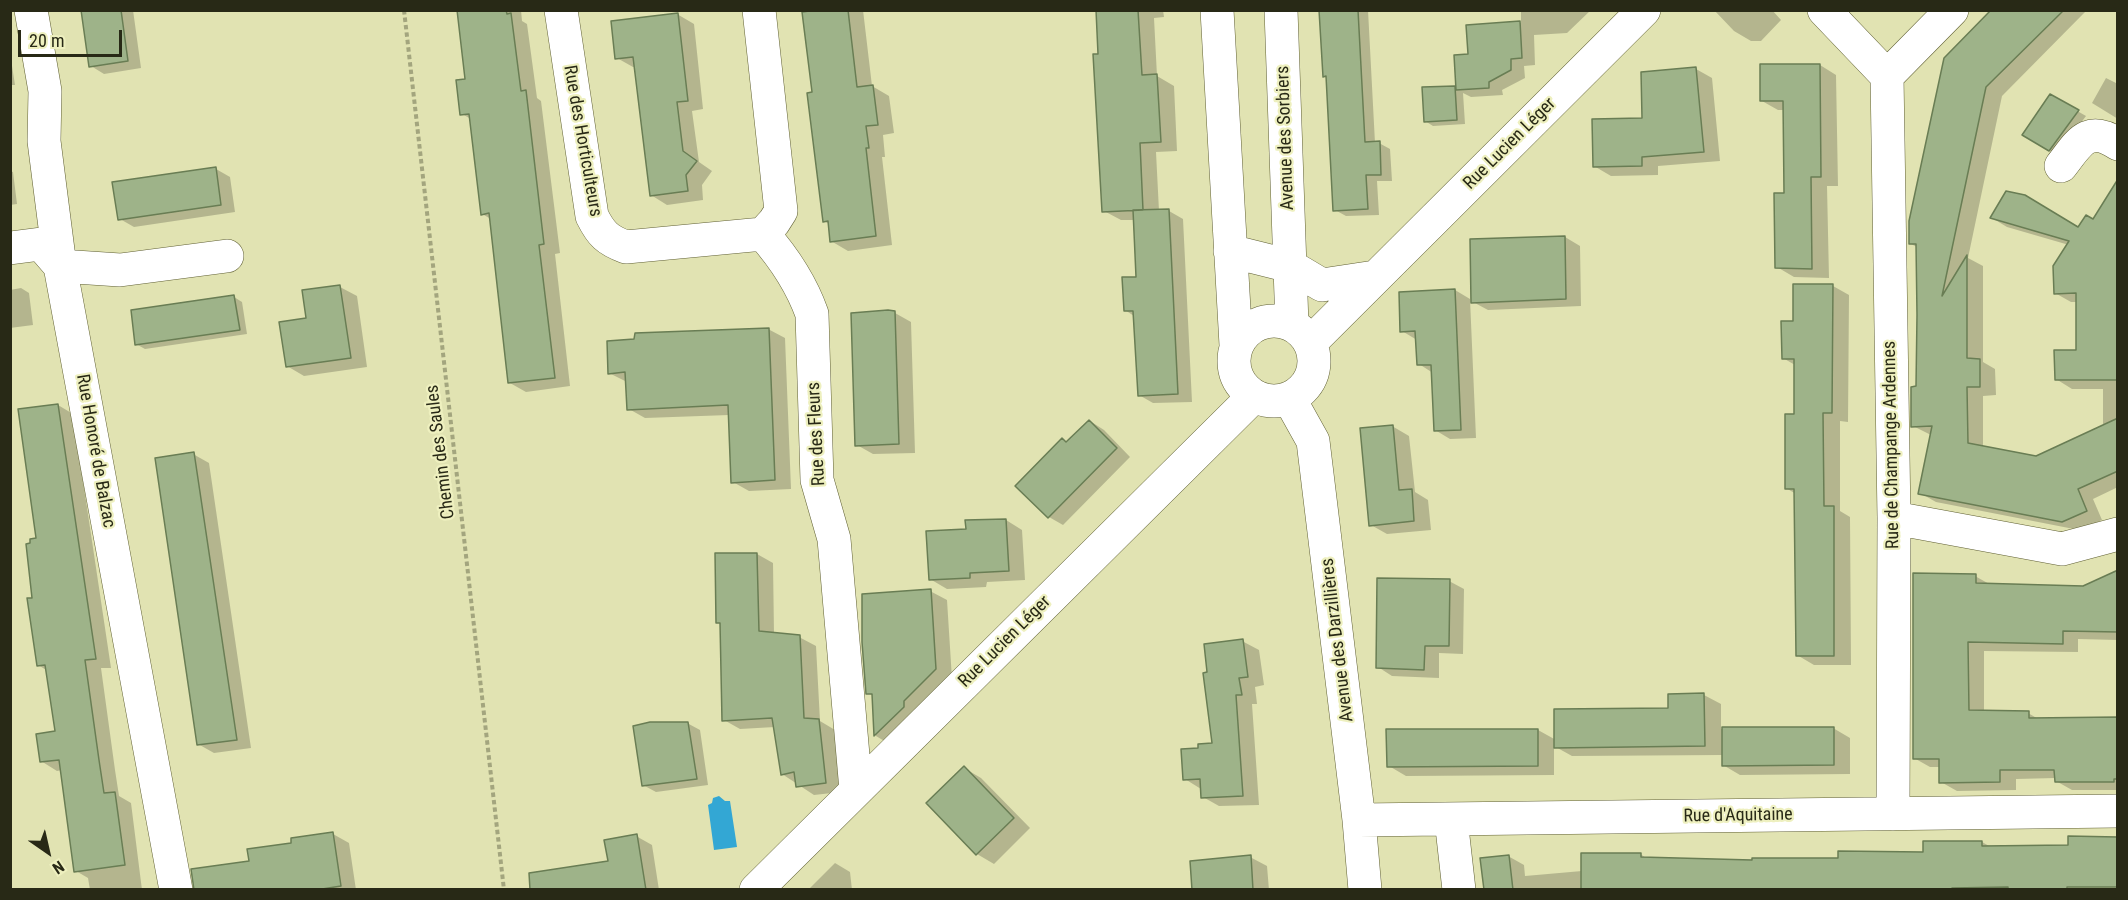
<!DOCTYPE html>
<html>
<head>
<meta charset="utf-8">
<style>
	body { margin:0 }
	#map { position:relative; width:2128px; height:900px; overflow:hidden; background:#e1e3b2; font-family:"Roboto Condensed",sans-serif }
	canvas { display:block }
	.frame { position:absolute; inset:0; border:12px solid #282916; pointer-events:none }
	.north { position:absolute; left:18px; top:822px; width:60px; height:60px; -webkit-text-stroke:4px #eef0bf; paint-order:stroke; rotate:146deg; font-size:16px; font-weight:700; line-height:24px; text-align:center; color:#282916 }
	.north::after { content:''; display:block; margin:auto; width:21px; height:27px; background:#282916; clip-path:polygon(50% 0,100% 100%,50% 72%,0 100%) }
	.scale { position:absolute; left:18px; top:30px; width:104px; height:27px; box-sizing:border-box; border:3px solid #282916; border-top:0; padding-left:8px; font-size:18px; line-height:21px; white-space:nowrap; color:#282916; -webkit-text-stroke:4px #eef0bf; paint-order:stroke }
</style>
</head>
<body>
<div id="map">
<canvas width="2128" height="900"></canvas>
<div class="frame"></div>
<div class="north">N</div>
<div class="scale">20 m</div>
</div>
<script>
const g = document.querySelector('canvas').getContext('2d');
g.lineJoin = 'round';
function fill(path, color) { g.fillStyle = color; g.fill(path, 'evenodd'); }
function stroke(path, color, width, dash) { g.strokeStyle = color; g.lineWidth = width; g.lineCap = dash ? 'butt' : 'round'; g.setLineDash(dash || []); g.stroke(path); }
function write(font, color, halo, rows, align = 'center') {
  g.font = font + ' "Roboto Condensed",sans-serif'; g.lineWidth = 4.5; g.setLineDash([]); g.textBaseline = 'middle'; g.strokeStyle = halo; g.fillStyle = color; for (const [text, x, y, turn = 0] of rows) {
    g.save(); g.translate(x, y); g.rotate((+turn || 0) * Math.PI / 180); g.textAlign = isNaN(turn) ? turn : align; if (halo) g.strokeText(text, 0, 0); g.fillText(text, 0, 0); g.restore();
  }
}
fill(new Path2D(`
	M719,796l6,5h5l7,46 -23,3 -6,-45 4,-2 1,-5z`), '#33a7d4');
fill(new Path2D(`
	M82,10h51l8,58 -37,6 -13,-8z
	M459,10h62l1,11 5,3 10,74 4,3 19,152 -5,1 15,132 -44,6 -16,-9 -19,-164 -9,-5 -11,-95 -9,-5 5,-34z
	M804,10h59l9,76 17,10 5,37 -11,2 2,22h-3l10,88 -44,6 -17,-10 -2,-17 -5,-3 -10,-127z
	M1097,10h66l1,7 -10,1 3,58 17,10 3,65 -21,1 3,59h10l14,8 9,183 -39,1 -14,-8 -5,-79 -9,-6 13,-32 -3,-58h-14l-17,-9z
	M1321,10h47l7,133h4l11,6 2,32h-15l2,34 -33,1 -11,-6 -7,-132 -4,-2z
	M1521,10h70l-24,23 -33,2 1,30 -11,1 1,12 -23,12 1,5 -32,2 -8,-4 2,31 -32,2 -8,-5 30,-34 2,1 12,-33 -2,-29 54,-3z
	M1714,10h58l9,10 -20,21h-10l-17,-10z
	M2029,10h58l-85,86 -34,162 15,8v96l12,7 1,26 -13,1v52l53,9 67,-31v-37h-31l-16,-10 21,-28v-49h-6l-16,-9 14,-48 -62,-18 -15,-9 87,11 14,-8 25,-39v305l-25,12 9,21 -23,10 -143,-28 -16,-9 11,-58 -18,-9 5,-38 -1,-141 -6,-3 34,-185z
	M677,14l17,10 9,85 -11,2 7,51 13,9 -10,14 1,15 -36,5 -16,-10 -15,-128h-3l-16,-9z
	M10,53l5,32h-5z
	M1820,65l16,10 2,111h-11l2,92 -35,-1 -17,-10 9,-72 -2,-85h-6l-16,-9z
	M1696,69l16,9 8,83 -62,5v9l-47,1 -17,-10z
	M2106,78l12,6v35l-26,-16z
	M2051,96l35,20 -29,39 -33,-20z
	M216,169l14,8 5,35 -101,15 -14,-8z
	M10,171l3,1 4,32 -7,1z
	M1565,237l15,9 1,60 -93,4 -15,-8z
	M1833,286l16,9 -1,127 -8,-1v90l10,6 1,148h-37l-17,-10 -1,-161 -10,-6 10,-73 -1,-50 -12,-7 12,-35z
	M340,287l17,9 10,71 -63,9 -17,-10z
	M21,288l8,5 4,32 -23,3v-38z
	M1455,290l15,9 6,139 -26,1 -15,-9 -2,-57 -14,-9 -2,-24 -15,-9z
	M234,297l8,5 5,32 -102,15 -9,-5z
	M895,313l16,9 4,131 -42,1 -16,-9z
	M768,329l17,9 6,151 -42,2 -16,-9 -4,-67 -84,3 -16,-9 -2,-27 -18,-9 27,-32z
	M58,405l15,9 38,254h-10l14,102 4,26 12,7 11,87h-52l-2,-12 -12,-7 -14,-101 -5,1 -16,-10 16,-28 -9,-62 -10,-6 -4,-66 3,-60z
	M1090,421l14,9 26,27 -67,68 -14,-8 14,-77 5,3z
	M1392,426l17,10 6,56 13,8 3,30 -44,4 -16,-9z
	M193,454l16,9 42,285 -37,5 -16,-9z
	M1006,520l16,10 3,50 -38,2 -1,5 -39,2 -17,-10 38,-48z
	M757,554l16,9 1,71 25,3 17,9 4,75 15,9 6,62 -27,3 -32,-21 -7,-47 -35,2 -16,-9 -2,-95 -5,-3z
	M2118,572v68l-40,-1v13l-94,-1v61l44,1 12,7 78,-2v72h-46l-16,-9v-3l-40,1v11l-59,1 -16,-9 -1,-15h-10l-16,-9 61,-182 16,9 92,2z
	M1449,581l15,8 -1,65 -24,-1v25l-47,-2 -14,-9z
	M930,591l17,9 5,79 -61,66 -15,-9 -2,-40 -6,-3z
	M1242,641l17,9 5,35 -9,2 2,17h-5l7,101 -40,1 -16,-9 -2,-8 -16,-10 14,-29 15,-6z
	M1704,695l17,9v25l112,-1 17,10v36l-110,1 -17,-10v-10l-151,1 -18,-10v29l-148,1 -17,-10 149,-36 18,10 113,-30z
	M687,723l13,7 8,55 -52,7 -13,-7z
	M964,768l17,10 49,50 -36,36 -17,-10z
	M333,834l16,9 7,47h-138l32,-28 43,-18z
	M636,836l16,9 7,45h-109l60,-27z
	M2118,838v52h-633l23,-34 16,9 1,11 57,-5 58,-17 8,5 105,2 87,-1 85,-6 57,-12 9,5h79z
	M1250,857l17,9 2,24h-75z
	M835,863l15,9 2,18h-44z`), '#0003');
const building = new Path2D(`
	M81,10h40l7,51 -39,6z
	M457,10h49l1,4 4,-1 10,78 5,-1 18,154 -5,1 16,133 -47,5 -19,-170 -8,2 -12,-101 -9,1 -4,-35 9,-1z
	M817,10h31l9,77 16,-2 5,40 -12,1 3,22h-3l10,88 -46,6 -2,-21 -5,1 -16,-129 5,-1 -10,-80z
	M1096,10h42l4,65 15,-1 4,68 -21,1 3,67 -41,2 -9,-158h5z
	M1319,10h39l7,132 15,-1 1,34h-15l2,34 -35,2 -7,-135 -3,1z
	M1991,10h73l-78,77 -44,209 25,-41v103l13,1v28h-13l1,56 68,13 82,-38v53l-40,18 9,22 -25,11 -144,-28 14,-68 -21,1v-40l5,-1 1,-71 -1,-71h-7v-23l35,-163z
	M678,13l10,88 -11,1 6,49 14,10 -11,14 2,16 -38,5 -17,-139 -18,2 -4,-38z
	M1520,21l2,37 -11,1v11l-22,12v6l-33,2 -2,-35 14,-1 -2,-29z
	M1760,64h60l1,113h-10l1,92 -37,-1 -1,-75h10l-1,-92h-23z
	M1696,67l8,85 -62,5v9l-49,1 -1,-48 50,-1 -1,-46z
	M1455,86l2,34 -33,2 -2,-35z
	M2050,94l29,16 -30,41 -27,-16z
	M216,167l5,38 -103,15 -6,-38z
	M2118,179v201h-63l-1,-30h22v-57l-22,1 -1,-28 16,-25 -79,-23 16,-27 19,4 53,32 8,-12 7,4z
	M1169,209l9,185 -40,2 -5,-85h-9l-2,-34h14l-3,-67z
	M1565,236l1,63 -95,4 -1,-64z
	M1793,284h40l-1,129h-9l1,93h10v150h-38l-2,-167h-9v-75h9v-55h-12l-1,-38h12z
	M340,285l11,73 -65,9 -7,-45 27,-4 -4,-28z
	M1455,289l6,141 -27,1 -3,-66h-14l-2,-34 -15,1 -1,-40z
	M234,295l6,35 -105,15 -4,-35z
	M888,310l7,1 4,133 -44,2 -4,-133z
	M769,328l6,152 -44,3 -3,-78 -101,5 -2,-38 -17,2 -1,-33 27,-2 1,-6z
	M58,404l38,255 -11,1 14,100 5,33 11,-1 10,73 -51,7 -15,-112 -19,2 -4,-28 19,-3 -10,-66 -8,1 -10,-68h5l-6,-54 4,-1v-4l6,-1 -18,-129z
	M1089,420l28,28 -69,70 -33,-32 47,-48 4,4z
	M1393,425l6,65 13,-1 2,32 -45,5 -9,-98z
	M194,452l43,288 -40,5 -42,-287z
	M1006,519l3,52 -39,2v5l-41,2 -3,-49 40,-2 -1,-9z
	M715,553h42l2,78 41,4 4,83 15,1 7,64 -30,4 -2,-15 -13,3 -9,-57 -50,3 -2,-98h-4z
	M2118,570v62l-55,-1v13l-95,-2 1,68 60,1v7l89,-1v62h-4v3h-59l-1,-12h-54v12l-61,1v-24h-26v-186l63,1v9l107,3z
	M1377,578l73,1 -1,67h-24l-1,24 -48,-2z
	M931,589l5,80 -32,32v6l-30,29 -2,-42h-6l-4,-52v-48z
	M1243,639l5,38 -9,1 3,17h-6l7,101 -42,2 -1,-19 -17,1 -2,-31 17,-1v-4l14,-1 -9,-70 4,-1 -3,-28z
	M1704,693l1,53 -151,2v-39l114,-1v-14z
	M650,722h38l9,57 -55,7 -9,-60z
	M1722,727h112v38l-112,1z
	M1386,729h152v37l-151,1z
	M964,766l50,52 -38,37 -50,-52z
	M333,832l8,54 -25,4h-122l-3,-21 58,-8 -2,-12 44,-6v-5z
	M637,834l9,56h-116l-1,-17 79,-12 -4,-21z
	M2068,836l50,1v50h-51v3h-59v-3l-56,1v2h-371v-37h60v4l111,3v-2h86v-7l85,1v-11h59v5l86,-1z
	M1251,855l2,35h-61l-2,-29z
	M1509,855l4,35h-29l-4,-32z`);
fill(building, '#9eb389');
stroke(building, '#697d54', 1.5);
const minor = new Path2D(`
	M31,10l14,81 -1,50 16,125 116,624
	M561,10l31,206c9,18 15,24 34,31l137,-13 11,-12 7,-11 -22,-201
	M1217,10l19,335
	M1281,10l11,315
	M1824,10l63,66
	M2061,166c18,-23 26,-42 57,-22
	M763,234c22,25 38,49 49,80l5,166 17,59 22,251
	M10,248l31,-4 19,22 60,4 107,-14
	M1230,251l60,15 32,19 53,-8
	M1234 361a40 40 0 1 1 80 0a40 40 0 1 1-80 0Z
	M1310,343l334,-333
	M1289,398l24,43 46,379 6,70
	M1894,518l168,31 56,-15
	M1893,814l1,-296 -7,-442 65,-66
	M1451,819l8,71
	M1359,820l759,-9
	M756,890l498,-494`);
stroke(minor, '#606034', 34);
stroke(new Path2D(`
	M404,10l100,880`), '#a3a57e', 4, [4.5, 3]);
stroke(minor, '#fff', 33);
write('18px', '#282916', '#eef0bf', [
	["Avenue des Sorbiers",1286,138,-92],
	["Rue des Horticulteurs",582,141,80],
	["Rue Lucien Léger",1510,144,-45],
	["Rue des Fleurs",817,434,-93],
	["Rue de Champange Ardennes",1892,445,-91],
	["Rue Honoré de Balzac",95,451,80],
	["Chemin des Saules",441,452,-97],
	["Avenue des Darzillières",1338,640,-97],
	["Rue Lucien Léger",1005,642,-45],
	["Rue d'Aquitaine",1738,816,-1]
]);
</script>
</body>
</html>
